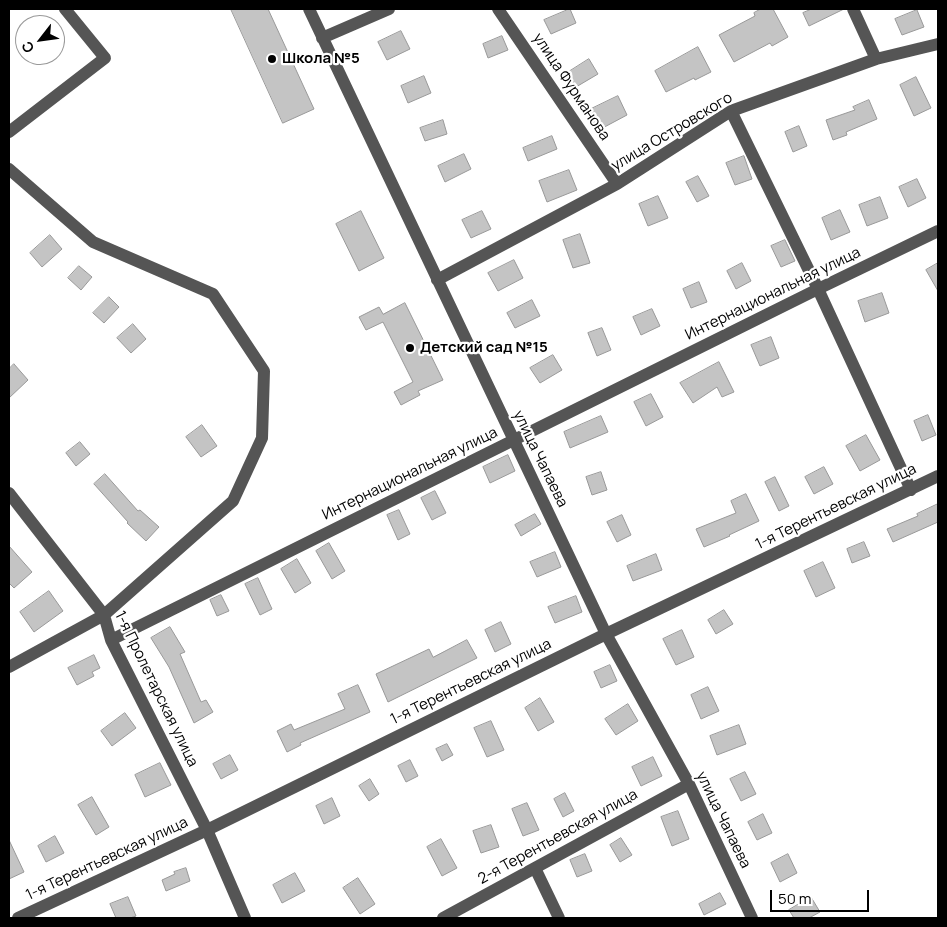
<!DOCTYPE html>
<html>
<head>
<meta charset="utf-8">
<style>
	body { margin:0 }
	#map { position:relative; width:947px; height:927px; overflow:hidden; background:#fff; font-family:Manrope,sans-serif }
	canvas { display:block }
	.frame { position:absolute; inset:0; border:10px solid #000; pointer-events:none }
	.north { position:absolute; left:15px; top:15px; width:50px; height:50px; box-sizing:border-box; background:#fff; border:1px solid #999; border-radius:50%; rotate:240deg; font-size:14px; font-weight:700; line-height:20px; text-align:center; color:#000 }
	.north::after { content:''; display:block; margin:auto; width:18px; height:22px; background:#000; clip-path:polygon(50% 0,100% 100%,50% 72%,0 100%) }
	.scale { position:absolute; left:770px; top:890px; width:99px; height:22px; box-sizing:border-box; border:2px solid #000; border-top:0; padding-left:6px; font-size:15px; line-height:18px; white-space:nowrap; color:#000; -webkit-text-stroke:4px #fff; paint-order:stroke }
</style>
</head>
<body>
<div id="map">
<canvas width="947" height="927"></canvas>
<div class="frame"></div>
<div class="north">С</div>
<div class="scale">50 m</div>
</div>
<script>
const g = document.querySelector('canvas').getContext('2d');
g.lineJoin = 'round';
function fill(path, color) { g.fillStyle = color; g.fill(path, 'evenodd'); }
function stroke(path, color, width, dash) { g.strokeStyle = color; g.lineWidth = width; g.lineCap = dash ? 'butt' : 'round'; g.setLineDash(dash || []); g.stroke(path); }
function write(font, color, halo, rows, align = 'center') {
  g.font = font + ' Manrope,sans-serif'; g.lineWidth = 4.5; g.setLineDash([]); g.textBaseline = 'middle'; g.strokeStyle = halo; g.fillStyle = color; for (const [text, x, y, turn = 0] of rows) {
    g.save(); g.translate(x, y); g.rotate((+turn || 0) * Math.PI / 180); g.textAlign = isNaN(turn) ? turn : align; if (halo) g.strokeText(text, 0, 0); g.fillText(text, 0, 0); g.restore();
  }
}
const building = new Path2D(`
	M231,9h37l46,100 -31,14z
	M570,9l6,14 -25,11 -7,-14z
	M761,9h12l15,28 -16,9 -2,-3 -36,19 -15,-27 36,-19 -1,-3z
	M812,9h32l-35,17 -6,-13z
	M917,10l7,17 -22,8 -7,-16z
	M401,31l9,18 -23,11 -9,-18z
	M502,36l6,14 -20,8 -5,-14z
	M698,47l13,25 -16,8 -1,-2 -28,14 -11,-21z
	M589,59l9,15 -22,13 -9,-14z
	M424,76l7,17 -23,10 -7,-17z
	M916,77l15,31 -17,8 -14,-31z
	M618,96l9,19 -30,16 -10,-20z
	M869,100l8,19 -31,13 1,3 -14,5 -7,-20 29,-10 -2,-3z
	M443,120l4,14 -22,7 -5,-13z
	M799,126l8,20 -14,6 -8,-20z
	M552,136l5,13 -29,12 -5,-13z
	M464,154l7,15 -26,13 -7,-16z
	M744,156l8,23 -17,6 -9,-22z
	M569,170l8,20 -30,12 -8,-21z
	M698,176l11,20 -12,6 -11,-20z
	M917,179l9,19 -18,9 -9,-20z
	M658,196l10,22 -20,8 -9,-22z
	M880,197l8,21 -21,8 -8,-21z
	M840,210l10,22 -19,8 -9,-22z
	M361,211l23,47 -25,13 -23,-47z
	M482,211l9,18 -20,9 -9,-18z
	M580,234l10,29 -17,5 -10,-28z
	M50,235l12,14 -20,18 -12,-14z
	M785,240l10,21 -14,6 -10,-21z
	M514,260l9,18 -25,13 -10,-18z
	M742,263l9,18 -15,8 -9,-18z
	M938,263v28l-12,-21z
	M79,266l13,11 -11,13 -13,-12z
	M699,282l8,20 -16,6 -8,-19z
	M882,293l7,20 -24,9 -7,-21z
	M109,297l10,10 -15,16 -11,-10z
	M532,300l8,16 -25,12 -8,-15z
	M405,303l38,77 -25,11 2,4 -19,10 -7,-13 19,-10 -30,-60 -17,8 -7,-13 20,-10 4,7z
	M652,309l8,17 -19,9 -8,-18z
	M133,324l13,15 -15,14 -14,-15z
	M602,328l9,22 -14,6 -9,-23z
	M771,337l8,21 -19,8 -9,-21z
	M553,355l9,15 -22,13 -10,-15z
	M719,362l15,30 -12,5 -5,-10 -24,16 -13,-20z
	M14,364l14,16 -19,18v-29z
	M651,394l12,23 -17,9 -12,-24z
	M928,415l8,20 -14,6 -8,-20z
	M601,416l7,16 -38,16 -6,-16z
	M202,425l15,21 -16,11 -15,-20z
	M866,435l14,25 -20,11 -14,-25z
	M80,442l10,12 -14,12 -10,-13z
	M508,455l7,16 -25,12 -7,-16z
	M824,467l9,17 -19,10 -9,-17z
	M601,472l6,18 -15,5 -6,-18z
	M105,474l33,37 2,-1 19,17 -13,14 -19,-18 1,-1 -34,-38z
	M775,477l14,29 -10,5 -14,-29z
	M435,491l11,22 -14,7 -11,-22z
	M746,494l13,27 -30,14 1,1 -26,11 -8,-18 40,-16 -5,-12z
	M938,504v18l-45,20 -6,-13 31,-13 -1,-2z
	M399,510l11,24 -12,6 -11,-25z
	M535,514l6,10 -20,12 -6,-11z
	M622,515l9,20 -14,7 -10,-20z
	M864,542l6,14 -18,7 -5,-14z
	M329,543l16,28 -13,8 -16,-28z
	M9,546l23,26 -18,16 -5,-5z
	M555,552l6,15 -24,10 -7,-15z
	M656,554l6,16 -29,11 -6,-15z
	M297,559l14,24 -16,10 -14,-24z
	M823,562l12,26 -19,9 -12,-26z
	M258,578l14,31 -12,6 -15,-31z
	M49,591l14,20 -29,21 -14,-20z
	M221,595l8,16 -12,5 -7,-16z
	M576,596l6,16 -27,11 -7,-16z
	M724,610l9,14 -17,10 -8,-14z
	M501,622l10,22 -16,8 -10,-22z
	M170,627l15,25 -5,2 21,48 5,-2 7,12 -19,11 -25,-56 -18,-29z
	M682,630l12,27 -18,8 -13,-26z
	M467,640l10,18 -89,44 -12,-28 53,-25 4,8z
	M94,655l6,13 -8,4 2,4 -17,9 -9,-17z
	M610,665l7,16 -16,7 -7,-16z
	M358,685l12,27 -70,31 1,2 -14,7 -10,-21 14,-7 3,6 51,-21 -7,-15z
	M708,687l11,24 -18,8 -10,-24z
	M540,698l14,24 -16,9 -13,-23z
	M628,704l10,17 -22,14 -11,-16z
	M125,713l11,15 -24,18 -11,-15z
	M491,721l13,29 -17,7 -13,-29z
	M739,725l7,19 -29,11 -7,-19z
	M447,744l6,11 -11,6 -6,-12z
	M230,755l8,15 -17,9 -8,-15z
	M653,757l9,19 -21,10 -9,-19z
	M410,760l8,16 -12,6 -8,-16z
	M160,763l11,22 -26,12 -10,-22z
	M745,772l11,22 -15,7 -11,-22z
	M370,779l9,15 -10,7 -10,-15z
	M565,793l9,18 -11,6 -9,-18z
	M92,797l17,30 -13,8 -18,-30z
	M332,798l8,18 -16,8 -8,-18z
	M527,803l12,27 -16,6 -11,-27z
	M678,811l11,28 -17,7 -11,-29z
	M763,814l9,19 -15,7 -9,-18z
	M491,825l8,22 -18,6 -8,-22z
	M55,836l9,17 -18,9 -8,-16z
	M621,838l11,17 -12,7 -10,-17z
	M441,839l16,29 -15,8 -15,-29z
	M9,840l15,32 -15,7z
	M585,854l7,17 -15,6 -7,-17z
	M788,854l9,19 -17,9 -9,-19z
	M186,868l4,13 -24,10 -4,-11 13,-6 -1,-2z
	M295,873l10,18 -23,12 -9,-18z
	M358,878l17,26 -15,10 -17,-26z
	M720,893l6,11 -22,11 -5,-11z
	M128,897l8,19 -6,2h-14l-6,-14z
	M811,897l9,15 -11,6h-15l-5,-8z`);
fill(building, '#c4c4c4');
stroke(building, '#999', 1);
stroke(new Path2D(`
	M309,9l297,625 83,150 63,134
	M498,9l119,175
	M853,9l23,50
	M322,38l67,-29
	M731,111l87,178 93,201
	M9,132l96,-74 -40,-49
	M9,169l84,73 120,52 51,77 -2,67 -29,63 -129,114 -95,52
	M437,280l180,-96 114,-73 145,-52 62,-15
	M9,493l95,122 7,25 96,190 38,88
	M111,640l707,-351 120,-58
	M535,868l24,50
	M18,918l189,-88 399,-196 332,-158
	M443,918l246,-134`), '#555', 12);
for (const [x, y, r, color] of [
	[272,59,5,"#000"],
	[410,348,5,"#000"]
]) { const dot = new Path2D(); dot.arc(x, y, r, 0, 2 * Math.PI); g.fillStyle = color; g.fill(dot); stroke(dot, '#fff', 2); }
write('bold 15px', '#000', '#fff', [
	["Школа №5",282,59],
	["Детский сад №15",420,348]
], 'left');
write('15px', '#000', '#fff', [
	["улица Фурманова",571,87,56],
	["улица Островского",672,132,-31],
	["Интернациональная улица",773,294,-26],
	["улица Чапаева",540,459,64],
	["Интернациональная улица",410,474,-26],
	["1-я Терентьевская улица",836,507,-26],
	["1-я Терентьевская улица",471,682,-26],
	["1-я Пролетарская улица",156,689,64],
	["улица Чапаева",723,820,64],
	["2-я Терентьевская улица",558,837,-29],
	["1-я Терентьевская улица",107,859,-25]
]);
</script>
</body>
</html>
